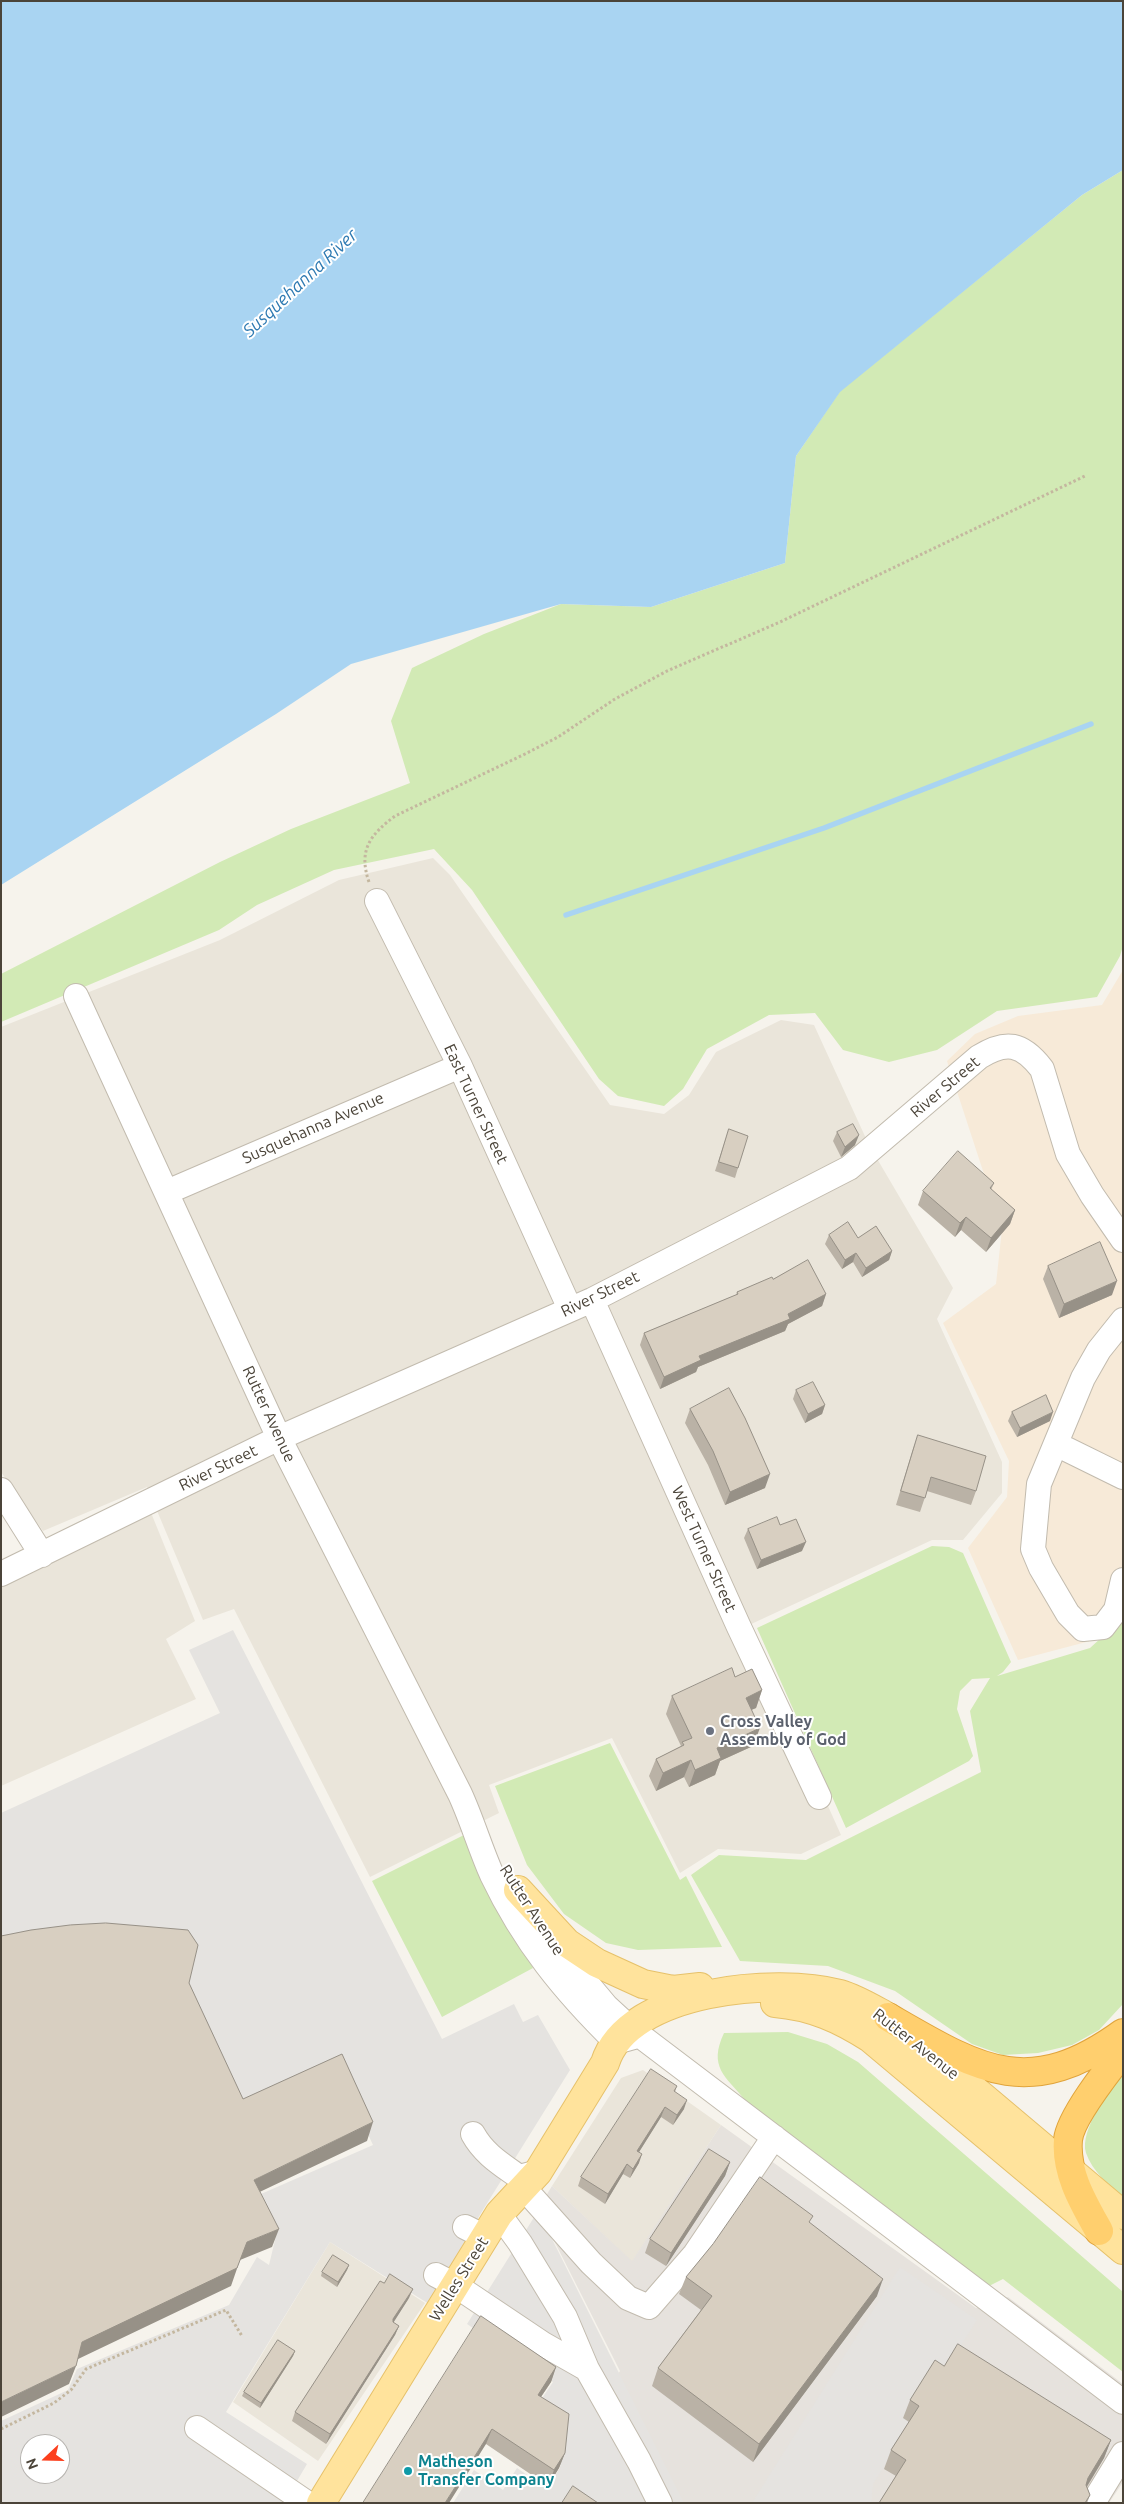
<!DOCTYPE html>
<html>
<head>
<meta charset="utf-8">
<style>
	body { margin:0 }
	#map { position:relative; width:1124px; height:2504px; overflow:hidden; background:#f6f3ec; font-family:Ubuntu,sans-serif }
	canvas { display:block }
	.frame { position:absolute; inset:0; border:2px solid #4b4439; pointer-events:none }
	.north { position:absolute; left:20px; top:2434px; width:50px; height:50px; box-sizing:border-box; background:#fff; border:1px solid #b7b4b0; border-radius:50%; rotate:249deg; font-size:14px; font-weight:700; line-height:20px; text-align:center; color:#4b4439 }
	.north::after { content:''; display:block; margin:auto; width:18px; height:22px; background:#fc3f1d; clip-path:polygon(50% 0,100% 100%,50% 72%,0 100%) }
</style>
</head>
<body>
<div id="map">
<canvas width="1124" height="2504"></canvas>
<div class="frame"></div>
<div class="north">N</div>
</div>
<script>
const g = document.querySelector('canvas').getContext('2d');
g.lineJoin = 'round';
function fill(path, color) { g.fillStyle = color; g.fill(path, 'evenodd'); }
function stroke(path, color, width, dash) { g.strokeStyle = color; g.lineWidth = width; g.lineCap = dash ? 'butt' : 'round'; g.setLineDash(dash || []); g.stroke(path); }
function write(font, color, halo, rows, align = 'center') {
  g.font = font + ' Ubuntu,sans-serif'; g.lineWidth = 4; g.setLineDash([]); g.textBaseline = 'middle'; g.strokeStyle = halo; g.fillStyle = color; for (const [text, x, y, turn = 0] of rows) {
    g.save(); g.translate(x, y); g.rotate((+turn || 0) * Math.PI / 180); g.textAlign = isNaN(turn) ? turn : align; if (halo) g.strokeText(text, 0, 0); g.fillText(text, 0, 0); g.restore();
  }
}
fill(new Path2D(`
	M433,858l17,17 160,230 54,9 25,-19 27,-43 65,-32 33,5 55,120 84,143 -16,31 65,143v31l-39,47h-31l-185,86 94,209 -40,19 -83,-5 -38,24 -68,-135 -123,47 10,28 -129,64 -136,-268 -31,11 -56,-133 -104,44 -42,-59v-445l219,-87 119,-60z
	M143,1493l52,128 -29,18 30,60 -195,87v-224z
	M643,2070l78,55 -89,137 -80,-76 69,-108z
	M330,2242l95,61 -107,158 -85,-59z`), '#eae5da');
fill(new Path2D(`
	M1123,970v642l-33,29 -72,19 -50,-112 39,-51 2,-36 -66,-138 53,-39 6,-55 -55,-168 28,-27 43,-18 84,-11z`), '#f7ead8');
fill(new Path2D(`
	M721,2125l255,183 32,-11 115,87v98l-14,21h-571l82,-132 -82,-162 14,-23 80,75z`), '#e6e2dd');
fill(new Path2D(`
	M1123,170v776l-3,10 -23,41 -100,14 -60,39 -48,12 -46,-12 -28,-37 -46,2 -62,34 -24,40 -19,17 -46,-10 -19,-17 -127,-189 -38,-41 -100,21 -77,35 -38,25 -218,92v-48l219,-112 71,-33 119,-46 -19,-62 21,-53 72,-34 77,-30 90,3 134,-44 11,-107 44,-65 242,-196z
	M932,1546l17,1 14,6 48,109 -8,10 -6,4 93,-28 33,-30v386l-24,26 -27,15 -34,8 -35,2 -31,-11 -77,-53 -67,-25 -88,-5 -49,-86 28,-20 87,5 175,-88 -11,-61 20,-33 -18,1 -12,12 -3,18 16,47 -4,5 -123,67 -89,-200z
	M610,1743l70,137 6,-4 36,71 -84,3 -32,-7 -42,-29 -37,-49 -32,-79z
	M464,1835l69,133 -91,49 -70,-136z
	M788,2032l39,12 31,18 265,230v80l-120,-93 -14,7 -243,-185c-21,-25 -38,-34 -22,-68z
	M1123,2069v130c-13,-13 -31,-28 -37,-46 -7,-23 25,-65 37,-84z`), '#d2eab5');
fill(new Path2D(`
	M233,1630l209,409 72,-35 9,18 15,-7 32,55 -89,143 -52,91 -99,-62 -104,170 81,52 -23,39h-283v-82l67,-31 9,-21 152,-64 28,-48 12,8 8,-33 -16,-38 112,-49 -37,-79 -97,45 -238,-173v-125l219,-100 -31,-63zM30,2444h30v30h-30z
	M538,2211l146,292h-231l21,-33 29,20 14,-22 29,20 14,-19 4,-40 -30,-19 19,-28 -86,-58z
	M900,2267l77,53 -104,164 -2,19h-119z`), '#e5e3e0');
fill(new Path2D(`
	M1,1h1122v169l-41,25 -242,197 -44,64 -11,107 -134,44 -90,-3 -210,60 -75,50 -275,171z`), '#a9d4f2');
stroke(new Path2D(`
	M566,915l258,-87 267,-104`), '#a9d4f2', 5.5);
const minor = new Path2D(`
	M377,901l83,165 110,243
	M76,996l203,442 181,356c12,26 20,54 32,81 32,67 72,116 124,167l18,-5
	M167,1192l293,-126
	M592,1300l146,325 81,172
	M1123,1320l-24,30 -16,28 -44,106 -6,65 8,19 27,46 15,15 20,-2 13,-17 7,-30
	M1056,1444l67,33
	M1,1490l41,65
	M1,1574l278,-136 313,-138 257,-132 130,-111c27,-17 43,-14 63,12l26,85 24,41 31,45
	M544,1932l62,74 24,22 493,374
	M473,2134c11,20 28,30 46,43l19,-5
	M523,2187l68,76 37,35 21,9 46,-53 79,-117
	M499,2214l21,29 45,74 22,52 52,92 21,42
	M465,2227l20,10
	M436,2275l19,10 88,59 44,25
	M197,2428l110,75
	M1093,2503l30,-49`);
const major = new Path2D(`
	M518,1890l49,53 30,20 46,21 30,6 27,-3
	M775,2003c37,3 65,16 95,35l253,212
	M321,2503l178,-289 39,-42 67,-109c23,-74 173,-86 235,-69 17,5 33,15 48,23l235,198`);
const highway = new Path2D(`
	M888,2017c90,52 140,85 235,16
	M1099,2231c-15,-27 -34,-58 -31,-91 2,-22 40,-70 55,-89`);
stroke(minor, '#c2bbae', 26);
stroke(major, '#e6c16a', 30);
stroke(highway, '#e0a43c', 30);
stroke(new Path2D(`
	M369,882c-11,-32 1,-47 26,-66l130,-62 33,-17 57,-38 52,-28 113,-49 305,-146
	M1,2429l53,-26 17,-13 15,-21 140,-59 16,26`), '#c4b79f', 3, [2.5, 2.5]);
stroke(minor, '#fff', 24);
stroke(major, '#ffe39c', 28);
stroke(highway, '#ffcf6e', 28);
fill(new Path2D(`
	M729,1129l9,39 -3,10 -20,-7z
	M837,1132l18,13 -14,12 -8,-16z
	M994,1183l-3,7 24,20 -5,14 -24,28 -25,-22 -6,7 -37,-32 5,-14z
	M829,1235l29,3 34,13 -3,9 -27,17 -9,-15 -11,7 -17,-25z
	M1048,1266l64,29 -53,23 -16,-39z
	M773,1279l53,15 -4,12 -34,18 -3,7 -87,36 -2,5 -36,17 -20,-44 4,-12 92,-38 1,-3z
	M796,1390l29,15 -3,9 -17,9 -12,-24z
	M690,1409l75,79 -40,17 -17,-40 -23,-42z
	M1012,1412l38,9 -33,16 -9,-16z
	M918,1435l58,56 -5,14 -44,-14 -7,21 -24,-7 17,-56z
	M780,1525l22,26 -45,18 -13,-31 4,-9z
	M735,1677l27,13 -6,18 -5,2 2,36 -33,15 -5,14 -26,12 -5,-10 -28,14 -7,-15 7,-17 25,-13 -15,-32 6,-18z
	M677,2086l-2,6 9,17 -11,16 -12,-8 -22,35v11l-9,15 -7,-4 -18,30 -27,-18 3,-9z
	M730,2162l-5,14 -59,90 -21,-13 5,-14z
	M810,2224l67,72 -124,166 -101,-76 6,-18 43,-58 -22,-16 7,-17z
	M349,2265l-2,5 -10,17 -16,-11 1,-4z
	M409,2298l-16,24 6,4 -4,9 -69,109 -34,-23 3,-9z
	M295,2351l-2,5 -33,52 -18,-12 2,-4z
	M944,2366l167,74 -7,18 -17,29 3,8 -3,8h-208l17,-27 -12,-7 7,-19 18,-28 -6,-4 7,-18z
	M556,2367l-5,15 -10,15 24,56 -6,15 -11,18 -62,-42 -123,59z`), '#bab2a6');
fill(new Path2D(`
	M859,1135l-4,10 -14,12 4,-10z
	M1015,1210l-5,14 -24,28 5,-14z
	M966,1217l-5,13 -6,7 5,-14z
	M892,1251l-3,9 -27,17 4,-9z
	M856,1253l-3,9 -11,7 3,-9z
	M1117,1281l-5,14 -53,23 5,-14z
	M826,1294l-4,12 -34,18 -3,7 -87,36 -2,5 -36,17 4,-12 35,-21 89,-42z
	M825,1405l-3,9 -17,9 3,-9z
	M1053,1412l-3,9 -33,16 3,-9z
	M770,1474l-5,14 -40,17 5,-13z
	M806,1542l-4,9 -45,18 4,-9z
	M762,1690l-6,18 -17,7 7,-17z
	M760,1728l-7,18 -33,15 -5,14 -26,12 6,-17 22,-22z
	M691,1760l-7,17 -28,14 7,-18z
	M687,2100l-3,9 -11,16 4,-10z
	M665,2107l-4,10 -27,43 3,-9z
	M373,2122l-6,19 -120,57 7,-18z
	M642,2154l-3,9 -9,15 3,-9z
	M730,2162l-5,14 -59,90 5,-13z
	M627,2164l-4,10 -18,30 3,-10z
	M279,2229l-7,18 -32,13 -9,26 -155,74 6,-18 165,-100z
	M349,2265l-2,5 -10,17 1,-5z
	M883,2279l-6,17 -124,166 6,-18z
	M413,2289l-4,9 -19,30 3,-9z
	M399,2326l-4,9 -69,109 4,-10z
	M295,2351l-2,5 -33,52 1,-5z
	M76,2366l-7,18 -68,33v-15z
	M556,2367l-5,15 -19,28 6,-15z
	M492,2429l-6,15 -37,59h-4z
	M1111,2440l-7,18 -23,38 7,-18z
	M565,2453l-6,15 -11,18 6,-16z`), '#979187');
const building = new Path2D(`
	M853,1124l6,11 -14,12 -8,-15z
	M729,1129l19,7 -10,32 -19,-6z
	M958,1151l36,32 -4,5 25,22 -24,28 -25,-21 -6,6 -37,-32z
	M848,1222l10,16 18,-12 16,25 -26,17 -10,-15 -11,7 -16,-25z
	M1100,1242l17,39 -53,23 -16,-38z
	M808,1260l18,34 -38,20 2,5 -91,37 2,4 -37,17 -20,-44 94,-39 -1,-2 35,-15 1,2z
	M813,1382l12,23 -17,9 -12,-24z
	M729,1388l16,30 25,56 -40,18 -17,-41 -23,-42z
	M1046,1395l7,17 -33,16 -8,-16z
	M918,1435l68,21 -10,35 -45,-14 -6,21 -24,-7z
	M777,1517l3,8 16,-6 10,23 -45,18 -13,-31z
	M732,1668l3,9 17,-8 10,21 -16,8 14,30 -43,20 4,10 -26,12 -4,-10 -28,13 -7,-14 28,-14 -2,-3 10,-4 -20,-42z
	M106,1923l82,7 10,15 -9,38 54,116 99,-45 31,68 -119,58 25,49 -32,13 -10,26 -155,74 -6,24 -75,36v-466l30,-6 39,-5z
	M651,2069l26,17 -3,5 13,9 -10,15 -12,-8 -28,44 5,3 -9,15 -6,-5 -19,30 -27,-17z
	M709,2149l21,13 -59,91 -21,-14z
	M760,2177l53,39 -4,6 74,57 -124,165 -101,-76 54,-72 -26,-19 27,-33z
	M333,2255l16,10 -11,17 -16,-10z
	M390,2274l23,15 -20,30v3l6,4 -69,108 -35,-22 85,-131 4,2z
	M481,2316l75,51 -18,28 31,19 -4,39 -11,17 -62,-41 -47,74h-82z
	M278,2340l17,11 -34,52 -17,-11z
	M958,2344l153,96 -23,38 -2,7 4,10 -5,8h-206l27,-43 -15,-10 28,-44 -9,-6 25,-40 9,6z
	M573,2486l25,17h-36z`);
fill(building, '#d8cfc1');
stroke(building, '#979187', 1);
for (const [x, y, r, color] of [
	[710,1731,5,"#6b7280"],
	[408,2471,5,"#0f9aa8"]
]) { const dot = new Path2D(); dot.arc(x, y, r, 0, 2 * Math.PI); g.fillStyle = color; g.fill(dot); stroke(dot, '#fff', 2); }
write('16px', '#4b4439', '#fff', [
	["River Street",945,1087,-40],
	["East Turner Street",476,1104,65],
	["Susquehanna Avenue",313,1128,-24],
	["River Street",600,1294,-26],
	["Rutter Avenue",269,1414,65],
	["River Street",218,1468,-26],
	["West Turner Street",704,1549,66],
	["Rutter Avenue",532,1910,57],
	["Rutter Avenue",916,2044,38],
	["Welles Street",459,2279,-58]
]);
write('bold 16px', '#5b616d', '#fff', [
	["Cross Valley",720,1722],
	["Assembly of God",720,1740]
], 'left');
write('bold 16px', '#0d838f', '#fff', [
	["Matheson",418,2462],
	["Transfer Company",418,2480]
], 'left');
write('italic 18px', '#2e7ab2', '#fff', [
	["Susquehanna River",300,283,-43]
]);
</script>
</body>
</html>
